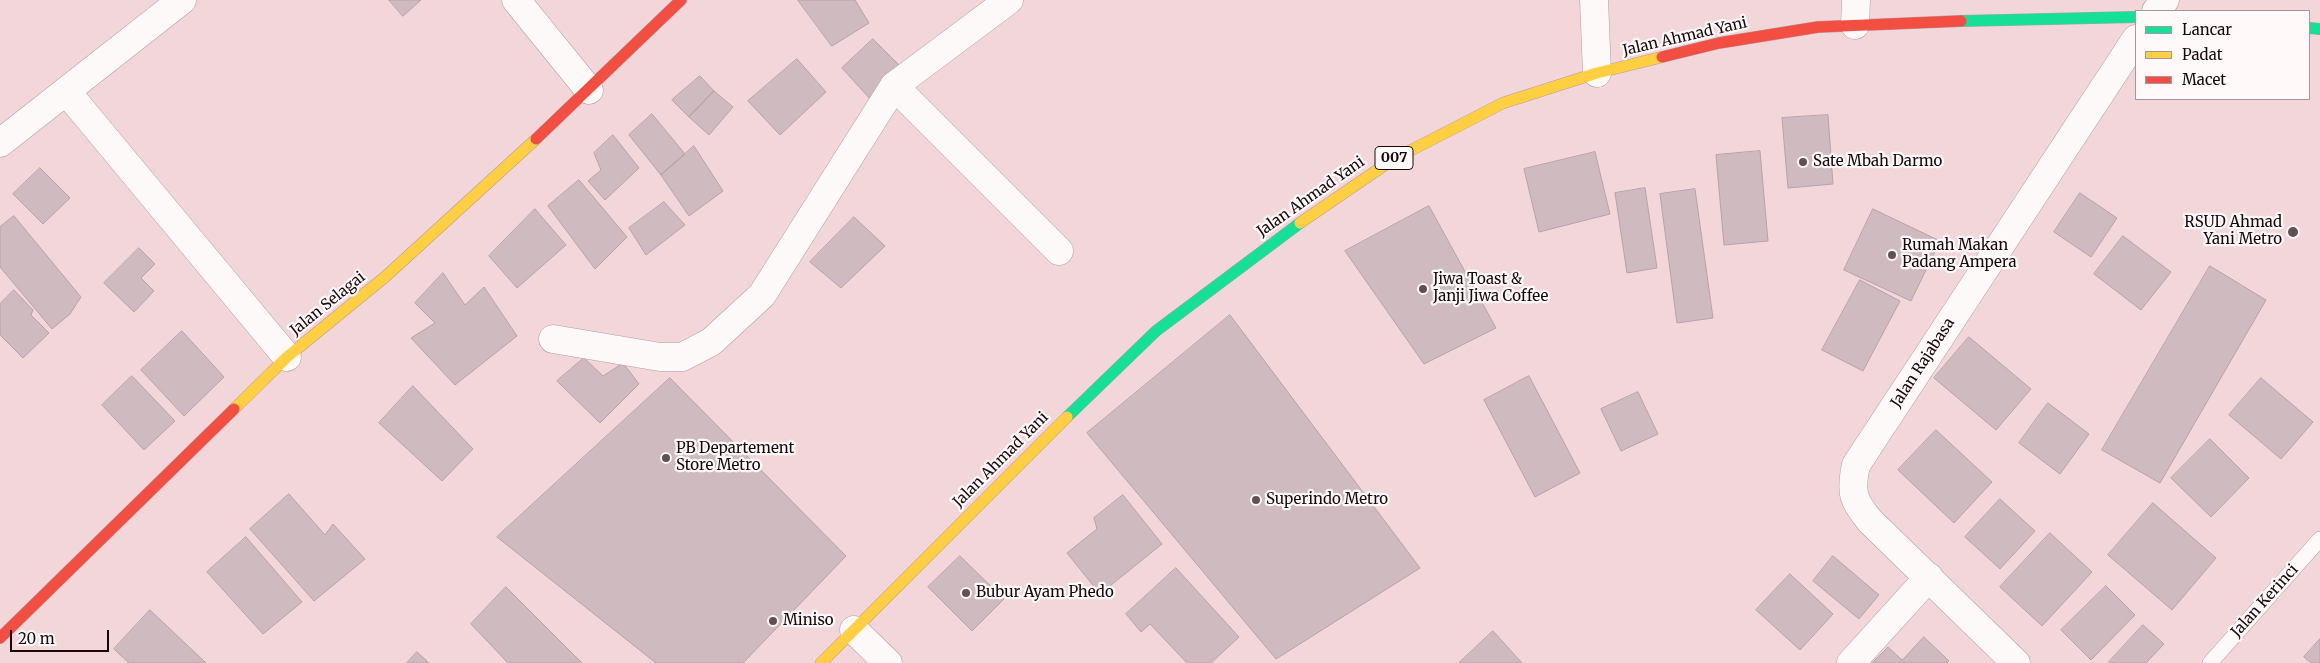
<!DOCTYPE html>
<html>
<head>
<meta charset="utf-8">
<style>
	body { margin:0 }
	#map { position:relative; width:2320px; height:663px; overflow:hidden; background:#f2d6da; font-family:Merriweather,serif }
	canvas { display:block }
	.legend { position:absolute; left:2135px; top:10px; width:175px; height:90px; box-sizing:border-box; background:#fff9fa; border:1px solid #a3999a; margin:0; padding:6px 9px; list-style:none; font-size:15px; color:#18080b }
	.legend li { display:flex; align-items:center; gap:10px; height:25px }
	.legend b { width:25px; border:1px solid #a3999a }
	.scale { position:absolute; left:10px; top:630px; width:99px; height:22px; box-sizing:border-box; border:2px solid #18080b; border-top:0; padding-left:6px; font-size:15px; line-height:18px; white-space:nowrap; color:#18080b; -webkit-text-stroke:4px #fff9fa; paint-order:stroke }
</style>
</head>
<body>
<div id="map">
<canvas width="2320" height="663"></canvas>
<ul class="legend">
<li><b style="height:6px;background:#16e098"></b>Lancar</li>
<li><b style="height:6px;background:#ffcf43"></b>Padat</li>
<li><b style="height:6px;background:#f24e42"></b>Macet</li>
</ul>
<div class="scale">20 m</div>
</div>
<script>
const g = document.querySelector('canvas').getContext('2d');
g.lineJoin = 'round';
function fill(path, color) { g.fillStyle = color; g.fill(path, 'evenodd'); }
function stroke(path, color, width, dash) { g.strokeStyle = color; g.lineWidth = width; g.lineCap = dash ? 'butt' : 'round'; g.setLineDash(dash || []); g.stroke(path); }
function write(font, color, halo, rows, align = 'center') {
  g.font = font + ' Merriweather,serif'; g.lineWidth = 4.5; g.setLineDash([]); g.textBaseline = 'middle'; g.strokeStyle = halo; g.fillStyle = color; for (const [text, x, y, turn = 0] of rows) {
    g.save(); g.translate(x, y); g.rotate((+turn || 0) * Math.PI / 180); g.textAlign = isNaN(turn) ? turn : align; if (halo) g.strokeText(text, 0, 0); g.fillText(text, 0, 0); g.restore();
  }
}
const building = new Path2D(`
	M389,0h32l-18,16z
	M798,0h57l14,23 -37,23z
	M873,39l29,29 -31,32 -29,-32z
	M797,59l29,33 -46,43 -32,-34z
	M700,76l14,15 -25,26 -17,-17z
	M714,91l19,16 -24,28 -20,-18z
	M652,114l33,40 -24,21 -32,-40z
	M1828,115l5,69 -45,4 -6,-70z
	M613,135l26,33 -34,32 -17,-19 13,-11 -7,-17z
	M694,146l29,45 -34,25 -28,-41z
	M1760,151l8,90 -44,4 -8,-90z
	M1595,152l15,62 -71,18 -15,-63z
	M40,168l30,30 -27,26 -30,-30z
	M579,180l48,57 -32,32 -47,-63z
	M1645,188l12,80 -30,5 -12,-80z
	M1695,189l18,129 -36,5 -17,-129z
	M2080,193l37,25 -26,39 -37,-25z
	M664,202l21,23 -39,30 -17,-27z
	M1429,206l67,122 -72,36 -79,-113z
	M535,209l31,36 -49,43 -28,-32z
	M1873,209l67,32 -29,60 -67,-31z
	M14,216l67,81 -11,17 -18,15 -52,-62v-40z
	M854,217l31,29 -44,42 -31,-26z
	M2123,236l48,36 -30,38 -47,-36z
	M139,248l16,16 -14,14 13,13 -20,21 -30,-29z
	M2210,266l56,34 -106,183 -58,-33z
	M443,273l22,32 19,-18 33,49 -62,49 -44,-47 24,-15 -20,-20z
	M1860,280l40,21 -37,70 -41,-21z
	M14,290l19,20 -2,5 18,18 -26,25 -23,-23v-31z
	M1230,315l190,253 -144,91 -189,-226z
	M182,331l42,46 -40,39 -43,-46z
	M1969,337l62,52 -35,41 -62,-52z
	M584,358l19,18 20,-13 16,21 -39,39 -43,-42z
	M132,376l43,45 -31,29 -42,-45z
	M1529,376l51,97 -45,24 -51,-97z
	M670,378l176,178 -103,107h-87l-159,-126z
	M2261,378l52,44 -32,37 -52,-44z
	M413,386l60,63 -31,32 -63,-58z
	M1638,392l20,42 -37,17 -20,-42z
	M2048,403l41,31 -29,40 -41,-31z
	M1936,430l56,52 -38,41 -56,-53z
	M2210,439l39,39 -38,39 -40,-39z
	M289,494l36,41 8,-11 32,35 -51,42 -64,-72z
	M1123,495l39,49 -62,50 -33,-41 30,-24 -3,-11z
	M2000,499l35,32 -35,38 -35,-32z
	M2153,503l63,55 -44,52 -64,-55z
	M2050,533l42,39 -50,54 -42,-39z
	M246,537l56,65 -39,32 -56,-62z
	M960,556l44,43 -32,32 -44,-44z
	M1833,556l46,39 -20,24 -46,-38z
	M1176,568l63,69 -28,26h-24l-37,-39 -9,8 -15,-18z
	M1790,574l43,40 -33,36 -44,-40z
	M2106,586l29,29 -44,45 -30,-30z
	M506,587l76,76h-74l-37,-39z
	M150,610l56,53h-77l-15,-14z
	M2143,625l21,19 -18,19h-36l-1,-1z
	M1493,631l29,32h-63z
	M1924,637l25,24 -2,2h-75l16,-16 14,13z
	M2320,639v24h-9l-7,-6z
	M417,652l12,11h-22z`);
fill(building, '#cfbac0');
stroke(building, '#b7a2a8', 1);
const lane = new Path2D(`
	M2210,663l110,-124`);
const street = new Path2D(`
	M516,0l73,90
	M1594,0l3,73
	M2156,11l9,-11
	M1855,25l1,-25
	M894,86l165,165
	M66,91l221,266
	M0,143l182,-143
	M553,339l107,18h22l29,-15 51,-47 132,-209 115,-86
	M854,630l34,33
	M1851,663l78,-86
	M2016,663l-145,-141c-18,-21 -21,-29 -15,-57l280,-426`);
const fast = new Path2D(`
	M1961,21l175,-4
	M2309,28l11,1
	M1067,417l89,-86 144,-108`);
const slow = new Path2D(`
	M1300,223l92,-63 111,-57 94,-30 65,-16
	M234,409l53,-52 98,-80 151,-138
	M821,663l246,-246`);
const jam = new Path2D(`
	M1662,57l57,-14 99,-16 143,-6
	M536,139l145,-139
	M0,638l234,-229`);
stroke(lane, '#b39da0', 16);
stroke(street, '#b39da0', 29);
stroke(fast, '#b39da0', 12);
stroke(slow, '#b39da0', 12);
stroke(jam, '#b39da0', 12);
stroke(lane, '#fdf9f9', 15);
stroke(street, '#fdf9f9', 28);
stroke(fast, '#16e098', 11);
stroke(slow, '#ffcf43', 11);
stroke(jam, '#f24e42', 11);
for (const [x, y, r, color] of [
	[1803,162,5,"#645053"],
	[2293,232,6,"#645053"],
	[1892,255,5,"#645053"],
	[1423,289,5,"#645053"],
	[666,458,5,"#645053"],
	[1256,500,5,"#645053"],
	[966,593,5,"#645053"],
	[773,621,5,"#645053"]
]) { const dot = new Path2D(); dot.arc(x, y, r, 0, 2 * Math.PI); g.fillStyle = color; g.fill(dot); stroke(dot, '#fff9fa', 2); }
for (const [x, y, w] of [
	[1394,158,38]
]) { const box = new Path2D(); box.roundRect(x - w / 2, y - 11.5, w, 23, 4); g.fillStyle = '#fff9fa'; g.fill(box); stroke(box, '#18080b', 1); }
write('bold 14px', '#18080b', null, [
	["007",1394,158]
]);
write('15px', '#18080b', '#fff9fa', [
	["Jalan Ahmad Yani",1685,37,-13],
	["Jalan Ahmad Yani",1311,197,-35],
	["Jalan Selagai",328,304,-39],
	["Jalan Rajabasa",1923,363,-57],
	["Jalan Ahmad Yani",1001,460,-45],
	["Jalan Kerinci",2265,601,-48]
]);
write('15px', '#18080b', '#fff9fa', [
	["Sate Mbah Darmo",1813,162],
	["RSUD Ahmad",2282,223,"right"],
	["Yani Metro",2282,240,"right"],
	["Rumah Makan",1902,246],
	["Padang Ampera",1902,263],
	["Jiwa Toast &",1433,280],
	["Janji Jiwa Coffee",1433,297],
	["PB Departement",676,449],
	["Store Metro",676,466],
	["Superindo Metro",1266,500],
	["Bubur Ayam Phedo",976,593],
	["Miniso",783,621]
], 'left');
</script>
</body>
</html>
